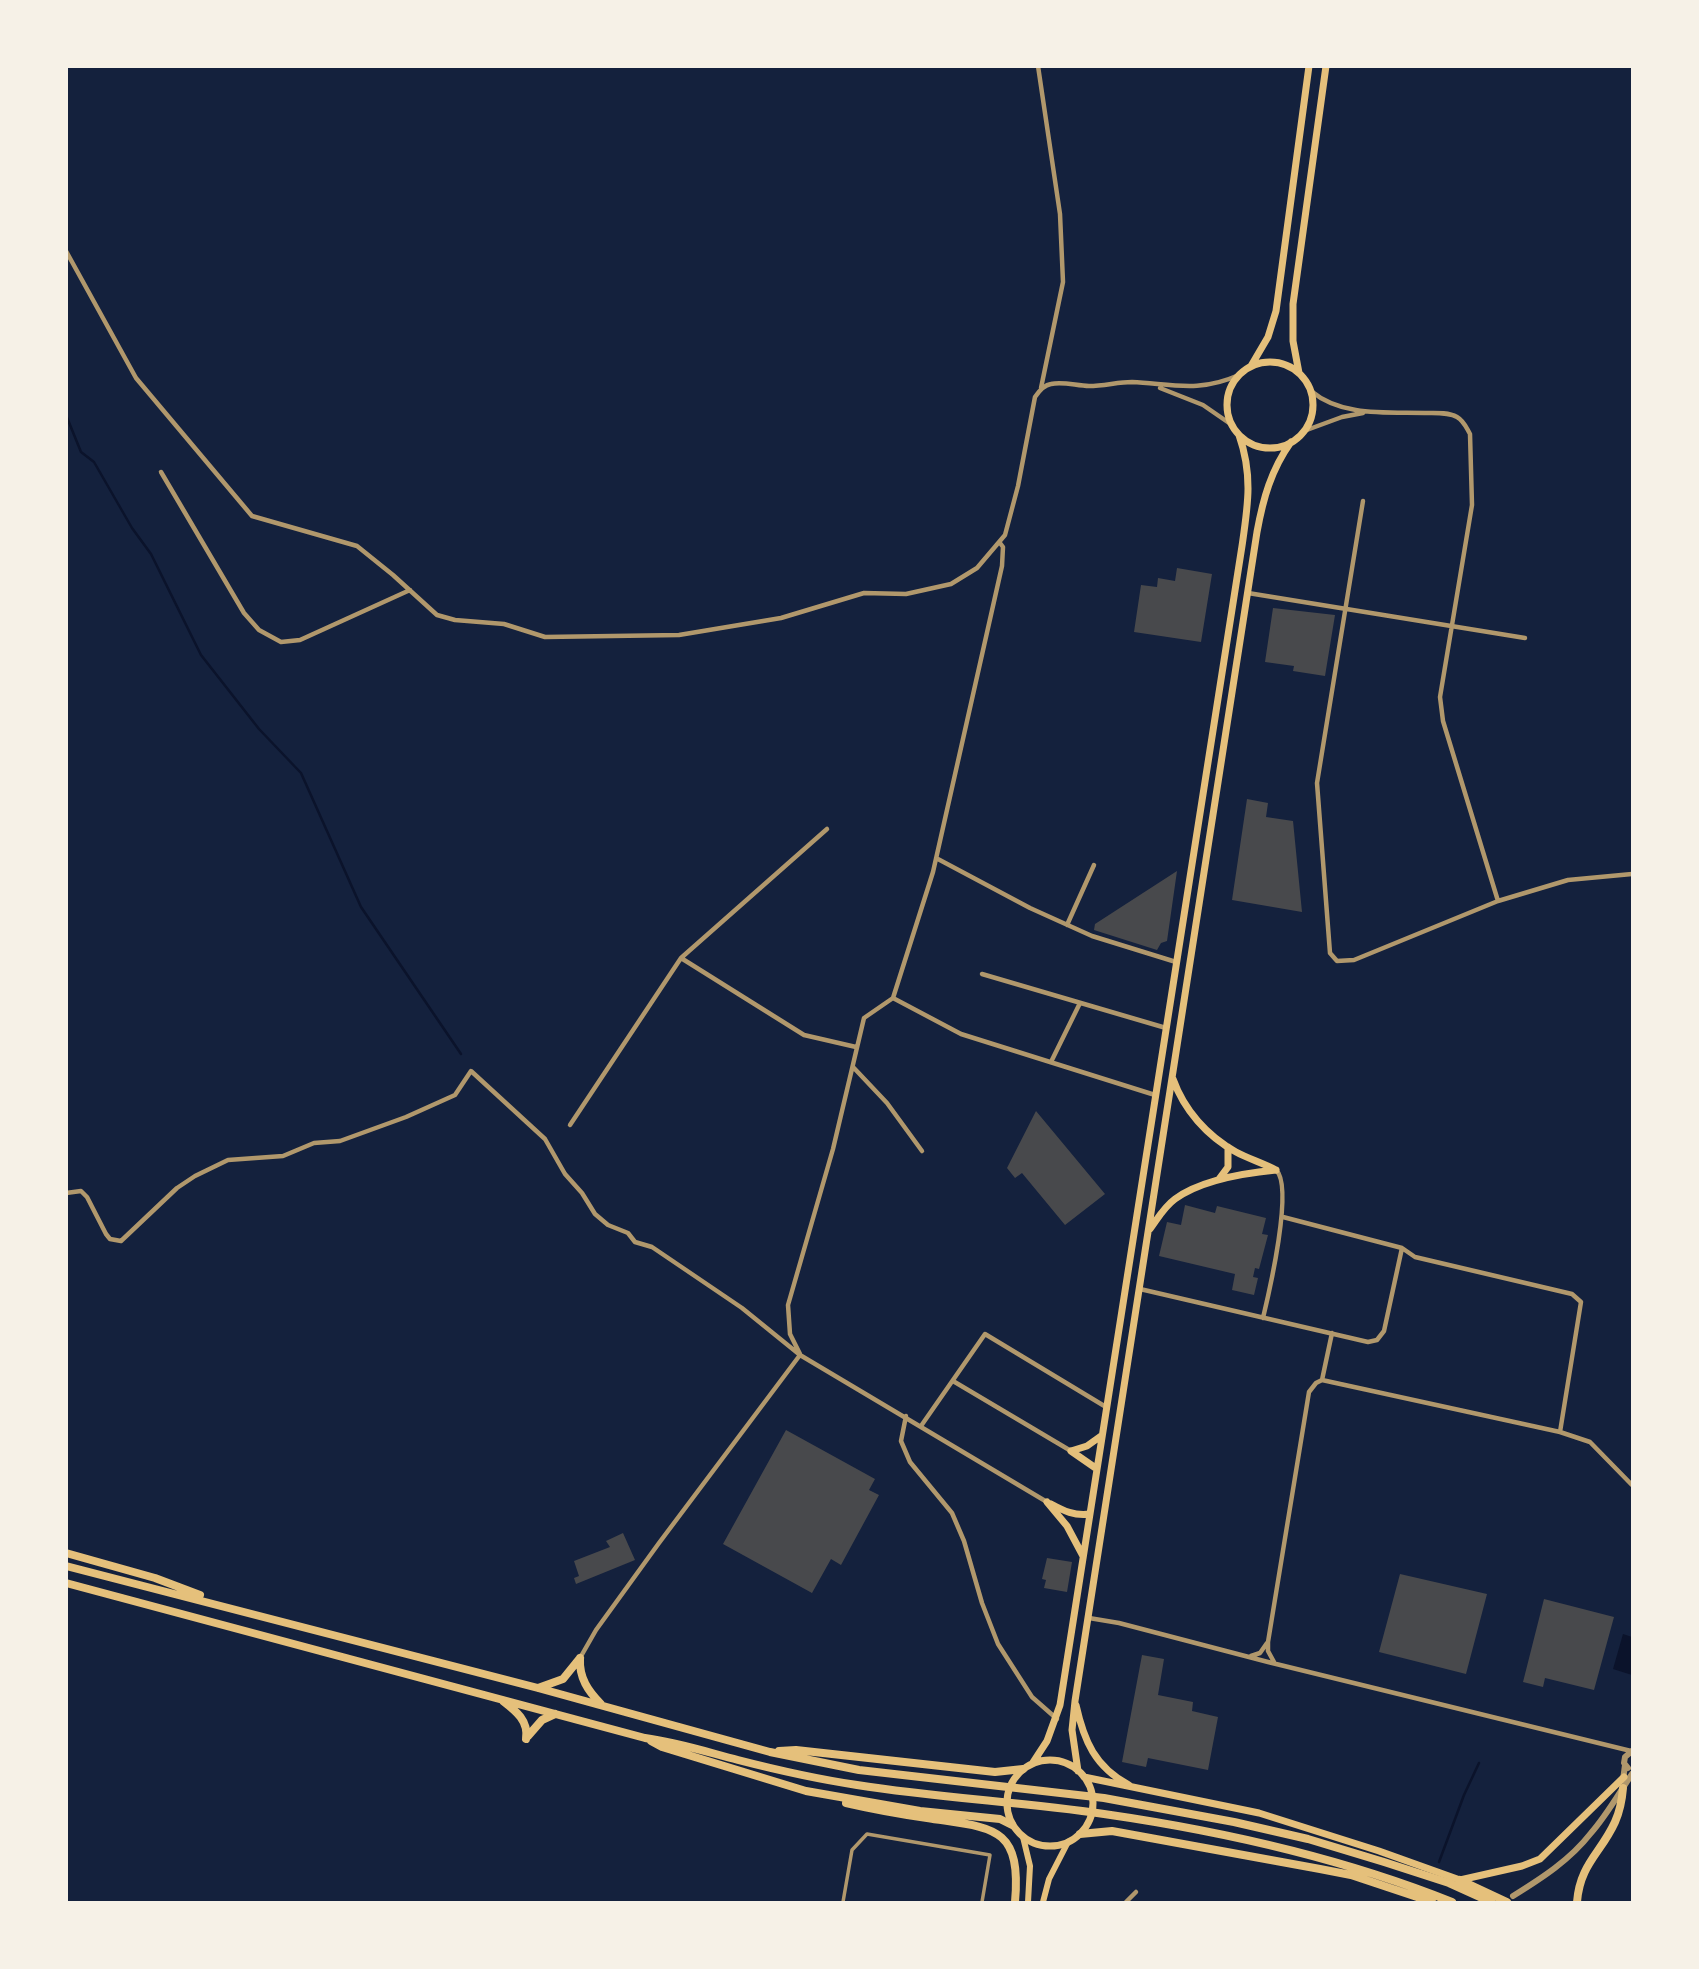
<!DOCTYPE html>
<html>
<head>
<meta charset="utf-8">
<style>
	body { margin:0 }
	#map { position:relative; width:1699px; height:1969px; overflow:hidden; background:#14213d; font-family:Bitter,serif }
	canvas { display:block }
	.frame { position:absolute; inset:0; border:68px solid #f6f1e7; pointer-events:none }
</style>
</head>
<body>
<div id="map">
<canvas width="1699" height="1969"></canvas>
<div class="frame"></div>
</div>
<script>
const g = document.querySelector('canvas').getContext('2d');
g.lineJoin = 'round';
function fill(path, color) { g.fillStyle = color; g.fill(path, 'evenodd'); }
function stroke(path, color, width, dash) { g.strokeStyle = color; g.lineWidth = width; g.lineCap = dash ? 'butt' : 'round'; g.setLineDash(dash || []); g.stroke(path); }
fill(new Path2D(`
	M1623,1634l9,3v38l-19,-6z`), '#0b132b');
stroke(new Path2D(`
	M66,415l15,37 13,10 38,66 19,26 50,101 58,74 42,44 60,134 100,147
	M1439,1862l25,-67 15,-32`), '#0b132b', 2.5);
fill(new Path2D(`
	M1177,568l35,6 -11,68 -67,-10 7,-47 16,2 1,-9 17,3z
	M1273,608l62,7 -10,61 -32,-5 1,-5 -29,-4z
	M1247,799l21,4 -2,14 27,4 9,91 -70,-12z
	M1177,871l-10,70 -6,2 -4,7 -63,-20 1,-6z
	M1036,1111l69,83 -40,31 -43,-52 -7,5 -8,-10z
	M1185,1205l30,8 2,-7 49,12 -4,16 6,1 -9,34 -4,-1 -2,9 5,1 -4,17 -22,-5 3,-16 -76,-18 8,-34 14,3z
	M786,1430l89,49 -6,11 10,5 -38,70 -10,-6 -19,34 -89,-49z
	M623,1533l12,27 -59,24 -2,-6 5,-2 -5,-15 36,-14 -4,-6z
	M1047,1558l25,4 -5,30 -23,-4 2,-8 -4,-1z
	M1400,1574l87,20 -21,80 -87,-22z
	M1544,1599l70,18 -20,73 -49,-12 -2,9 -20,-5z
	M1142,1655l22,4 -6,36 35,7 -1,9 26,6 -10,53 -60,-12 -2,9 -24,-5z`), '#48494c');
stroke(new Path2D(`
	M843,1902l9,-52 15,-16 123,21 -8,47`), '#b1986c', 3.5);
stroke(new Path2D(`
	M1038,66l22,148 3,68 -22,106
	M66,251l70,127 116,138 105,30 36,29 44,40 18,5 49,4 41,13 134,-2 102,-17 83,-25 42,1 45,-10 26,-16 28,-33 13,-49 17,-89c4,-6 9,-12 16,-13 12,-3 26,2 38,2 15,0 29,-4 43,-4 40,2 67,11 107,-7
	M1160,388l43,17 29,20
	M1311,391c31,26 76,21 114,22 10,0 23,-1 32,4 7,4 9,10 13,17l2,71 -32,192 3,24 55,180
	M1304,431l38,-14 21,-4
	M161,472l83,141 15,17 22,12 19,-2 110,-50
	M1363,501l-46,282 13,170 7,8 17,-1 144,-59 70,-21 64,-6
	M1248,593l277,45
	M827,829l-146,129 123,77 52,12
	M936,858l94,50 62,28 84,26
	M1067,925l27,-60
	M982,974l184,54
	M893,998l68,36 194,61
	M1051,1062l29,-59
	M853,1067l34,36 35,48
	M570,1125l111,-167
	M66,1193l15,-2 6,6 19,37 4,5 11,2 56,-53 18,-12 33,-16 55,-4 31,-13 26,-2 66,-24 49,-22 16,-24 74,68 20,35 17,19 13,21 13,11 20,8 7,9 17,5 90,61 58,47 247,147
	M1283,1217l119,31 13,9 157,37 9,8 -21,130
	M1140,1289l228,53 9,-2 7,-9 18,-83
	M1263,1318c6,-25 31,-132 13,-148
	M800,1354l-10,-20 -2,-29 45,-156 31,-131 29,-20 40,-126 69,-306 1,-19 -3,-4
	M1322,1380l10,-47
	M953,1381l118,70
	M906,1416l-5,25 9,21 42,51 12,28 18,62 16,41 34,53 25,22
	M921,1426l64,-92 121,73
	M1089,1618l30,5 149,39 363,89
	M1251,1656l9,-3 7,-10
	M580,1658l16,-28 63,-87 141,-188
	M1274,1662l-6,-11v-9l41,-250 7,-9 6,-3 238,52 30,10 42,43
	M1126,1902l10,-10`), '#b1986c', 4.5);
stroke(new Path2D(`
	M1628,1768l-4,-5 1,-6 7,-6
	M1623,1780l2,-15
	M1513,1896c29,-18 57,-36 78,-63 16,-18 28,-40 41,-59`), '#b1986c', 6);
stroke(new Path2D(`
	M1023,1837l7,29 -2,36
	M1043,1902l6,-23 19,-37`), '#e5c07b', 6);
stroke(new Path2D(`
	M1227 405a43 43 0 1 1 86 0a43 43 0 1 1-86 0Z
	M1251,366l17,-29 8,-26 33,-245
	M1299,373l-6,-32v-37l33,-238
	M1173,1079c11,31 34,57 63,73 13,7 27,11 40,18
	M1219,1179l9,-12v-20
	M1150,1229c8,-11 14,-22 25,-30 26,-19 70,-26 101,-29
	M1071,1451l16,-5 14,-10
	M1071,1451l26,18
	M1047,1502l20,24 16,30
	M1051,1504c13,7 23,12 39,10
	M1076,1705c8,36 19,62 53,80
	M1007 1803a43 43 0 1 1 86 0a43 43 0 1 1-86 0Z
	M1032,1764l15,-23 13,-36 182,-1159c6,-41 11,-71 -3,-111
	M1078,1771l-6,-41 3,-29 182,-1169c6,-33 14,-62 34,-90
	M1084,1777l175,36 120,38 81,29 62,-14 18,-7 84,-82`), '#e5c07b', 7);
stroke(new Path2D(`
	M66,1553l89,25 45,17
	M66,1566l472,122 232,64 89,18 245,28 130,24 74,17 76,23 65,21 42,19
	M66,1583l579,155c31,4 62,14 93,22 39,10 79,19 119,25 82,13 165,17 247,29 118,17 238,44 348,88
	M580,1658c-1,20 8,33 21,46
	M538,1688l25,-9 17,-21
	M503,1701c13,10 26,20 23,38
	M528,1736l14,-16 13,-6
	M651,1741l11,6 144,44 114,20 80,8 12,6
	M779,1751l17,-1 199,22 28,-3
	M846,1803c26,6 54,11 81,15 64,10 95,6 88,84
	M1080,1834l32,-3 208,38 31,6 81,27
	M1460,1880l47,22
	M1577,1902c3,-38 24,-49 38,-80 5,-11 7,-22 8,-34`), '#e5c07b', 8);
</script>
</body>
</html>
